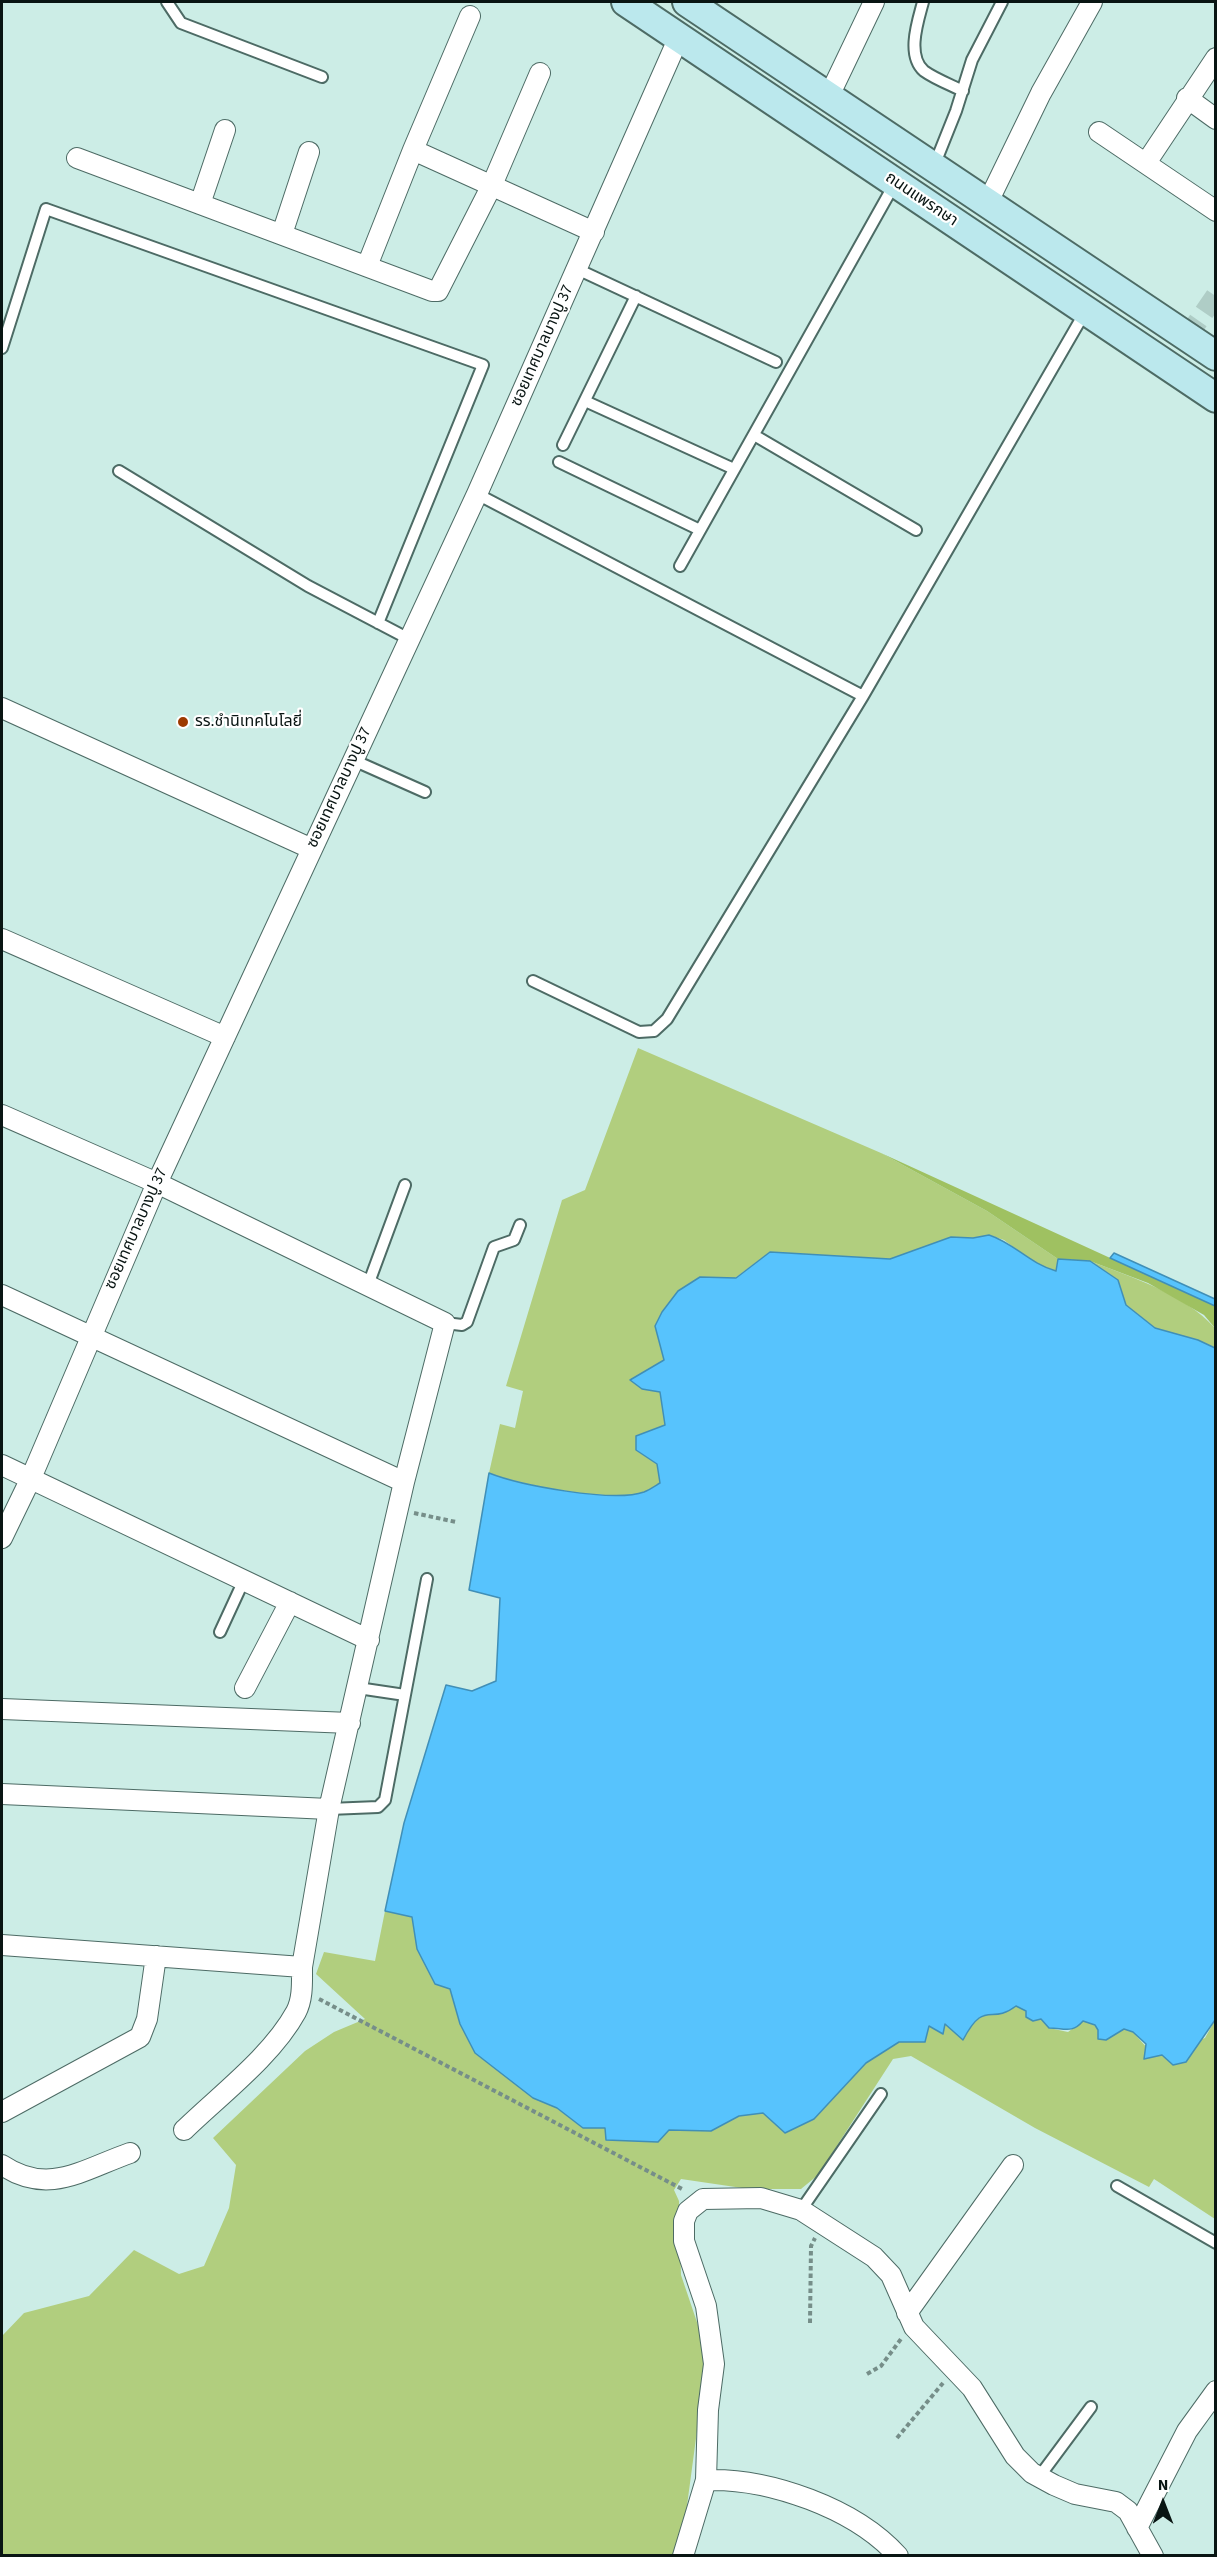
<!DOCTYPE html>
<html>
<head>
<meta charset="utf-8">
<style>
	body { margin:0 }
	#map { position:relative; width:1217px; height:2557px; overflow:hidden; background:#ccede6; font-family:"Source Sans 3",sans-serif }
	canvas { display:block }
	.frame { position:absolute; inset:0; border:3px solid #091513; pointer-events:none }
	.north { position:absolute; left:1133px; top:2473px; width:60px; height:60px; -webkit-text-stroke:4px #fff; paint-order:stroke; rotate:0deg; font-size:16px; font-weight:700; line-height:24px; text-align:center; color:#091513 }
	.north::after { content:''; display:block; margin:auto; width:21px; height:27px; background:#091513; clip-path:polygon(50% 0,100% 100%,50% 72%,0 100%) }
</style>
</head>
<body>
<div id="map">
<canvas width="1217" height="2557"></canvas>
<div class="frame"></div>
<div class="north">N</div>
</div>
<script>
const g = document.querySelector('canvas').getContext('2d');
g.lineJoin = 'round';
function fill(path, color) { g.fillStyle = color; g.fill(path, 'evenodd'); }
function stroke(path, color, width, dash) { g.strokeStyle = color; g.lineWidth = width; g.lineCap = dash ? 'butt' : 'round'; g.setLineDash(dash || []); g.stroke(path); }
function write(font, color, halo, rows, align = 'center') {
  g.font = font + ' "Source Sans 3","Noto Sans Thai",sans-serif'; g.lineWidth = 4.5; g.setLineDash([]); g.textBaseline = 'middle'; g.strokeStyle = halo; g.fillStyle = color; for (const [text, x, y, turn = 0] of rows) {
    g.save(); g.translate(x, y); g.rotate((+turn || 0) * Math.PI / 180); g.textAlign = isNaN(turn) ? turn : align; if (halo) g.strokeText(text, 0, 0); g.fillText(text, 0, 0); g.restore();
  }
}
fill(new Path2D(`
	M638,1048l243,105 106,58 71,48 -2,12 -17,-4 -35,-27 -15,-5 -16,3 -22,-1 -61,22 -120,-7 -35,26 -36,-1 -37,35 -7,14 9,34 -17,12 -5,17 18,2 5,34 -29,11v14l21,14 3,19c-5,3 -11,7 -16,9 -30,11 -125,-7 -155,-19l11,-49 15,4 8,-37 -17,-5 56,-186 23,-10z
	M1090,1261c43,17 93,32 125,67v20l-17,-8 -43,-12 -29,-23 -8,-25z
	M385,1911l27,6 5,32 33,40 10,35 73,74 24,10 26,20h22l2,12 50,2 12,-12 42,1 28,-15 24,-3 51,6 52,-56 33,-21h26l4,-16 16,-3 18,16c22,-40 27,-13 53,-33l10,5v6l15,2 8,9 19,4 15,-11 12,4 3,5v9l8,1 18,-11 9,3 22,25 50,-19 10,-18v199l-61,-40 -5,8 -114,-59 -124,-72 -18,3 -75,116 -17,14h-52l-68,-10 -7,11 5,11 2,74 22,65v46l-17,127 -13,42 -671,1v-220l22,-23 65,-17 45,-46 45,24 25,-8 25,-58 7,-43 -23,-27 92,-87 29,-19 31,-13 -49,-45 8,-22 51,9z`), '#b1ce7e');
fill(new Path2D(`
	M881,1153l334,153v22l-11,-13 -56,-32 -58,-22 -32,-2 -71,-48z`), '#9fc161');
const water = new Path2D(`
	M989,1235c25,8 41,29 67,36l2,-12 32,2 28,19 8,25 29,23 43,12 17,8v672l-29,42 -13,3 -11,-10 -18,4 2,-15 -13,-12 -9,-3 -18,11 -8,-1v-9l-3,-5 -12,-4c-11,13 -19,7 -34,7l-8,-9 -8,2 -7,-4v-6l-10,-5c-26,20 -31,-8 -53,34l-18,-16 -2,10 -14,-8 -4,16h-26l-33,21 -52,56 -29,14 -22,-20 -24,3 -28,15 -42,-1 -11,12 -52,-2 -1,-12h-22l-26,-20 -24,-10 -58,-45 -15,-29 -10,-35 -15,-5 -18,-35 -5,-32 -27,-6 19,-88 42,-138 26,6 24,-10 4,-83 -31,-8 20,-117c30,12 124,30 155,19 5,-2 11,-6 16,-9l-3,-19 -21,-14v-14l29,-11 -5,-33 -18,-3 -12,-9 34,-20 -9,-34 7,-14 16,-21 22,-14 36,1 34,-26 120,7 61,-22 22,1z
	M1114,1253l101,46v7l-105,-48z`);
fill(water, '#57c3fd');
stroke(water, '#408fb7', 1.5);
stroke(new Path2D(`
	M1187,337l29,-42`), '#afcdc6', 20, [20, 10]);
const service = new Path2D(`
	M167,2l14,21 141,54
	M923,2c-5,19 -17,53 1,69 11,8 27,14 39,20
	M934,166l22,-55 16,-51 30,-58
	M577,269l199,93
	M2,348l44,-139 437,156 -105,258
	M585,401l149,68
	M754,435l162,95
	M563,445l73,-149
	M559,462l141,68
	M119,471l189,115 101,53
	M477,494l386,202
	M680,566l215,-383
	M353,760l72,32
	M533,981l106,51 15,-1 13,-12 196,-323 222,-384
	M368,1285l37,-100
	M445,1323l17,2 5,-3 27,-75 20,-7 6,-15
	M220,1632l24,-52
	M358,1688l47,7
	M329,1809l49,-2 7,-7 42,-221
	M1117,2186l99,57
	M801,2210l80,-116
	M1039,2477l52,-70`);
const minor = new Path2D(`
	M470,16l-57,134 181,82
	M829,96l45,-94
	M1187,98l29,21
	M1099,132l117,79
	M77,158l355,133h6l54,-106 48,-112
	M1146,163l70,-105
	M988,202l53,-109 51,-91
	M200,204l25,-74
	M282,234l27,-82
	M367,266l46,-116
	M2,708l310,141
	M2,939l223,98
	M2,1115l155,68 288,140 -41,159 -75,327 -27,158c0,15 1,32 -6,45 -24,44 -76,83 -112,118
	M2,1295l402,187
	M2,1465l367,175
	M2,1538l29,-60 126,-295 320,-689 202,-457
	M245,1688l45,-86
	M2,1709l348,14
	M2,1794l327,15
	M2,1945l300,22
	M2,2112l138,-75 7,-18 9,-63
	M2,2165c46,31 80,5 128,-12
	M907,2313l106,-148
	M706,2480l2,-70 6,-46 -8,-58 -22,-65v-20l4,-10 15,-12 58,-1 40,12 73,47 17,18 23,52 58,61 43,68 17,17 22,12 21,9 41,8 12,9 25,45
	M1137,2528l50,-97 29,-40
	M683,2556l23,-76c63,-2 149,28 192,76`);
const secondary = new Path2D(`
	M626,2l590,396
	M687,2l529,354`);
stroke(service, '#4d6b65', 14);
stroke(minor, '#4d6b65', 22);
stroke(secondary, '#4d6b65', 32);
stroke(new Path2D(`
	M414,1513l42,9
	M319,1999l365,191
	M810,2323l1,-77 4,-8
	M867,2374l14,-8 20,-27
	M897,2438l46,-55`), '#768e89', 4, [4.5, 3]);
stroke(service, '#fff', 10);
stroke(minor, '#fff', 20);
stroke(secondary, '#bbe8ed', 28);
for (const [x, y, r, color] of [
	[183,722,6,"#9d3a00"]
]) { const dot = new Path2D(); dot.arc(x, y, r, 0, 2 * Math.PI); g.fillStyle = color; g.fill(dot); stroke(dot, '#fff', 2); }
write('16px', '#091513', '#fff', [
	["ถนนแพรกษา",921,200,34],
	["ซอยเทศบาลบางปู 37",543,346,-66],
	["ซอยเทศบาลบางปู 37",340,788,-65],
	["ซอยเทศบาลบางปู 37",137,1229,-66]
]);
write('16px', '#091513', '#fff', [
	["รร.ชำนิเทคโนโลยี่",195,722]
], 'left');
</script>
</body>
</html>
